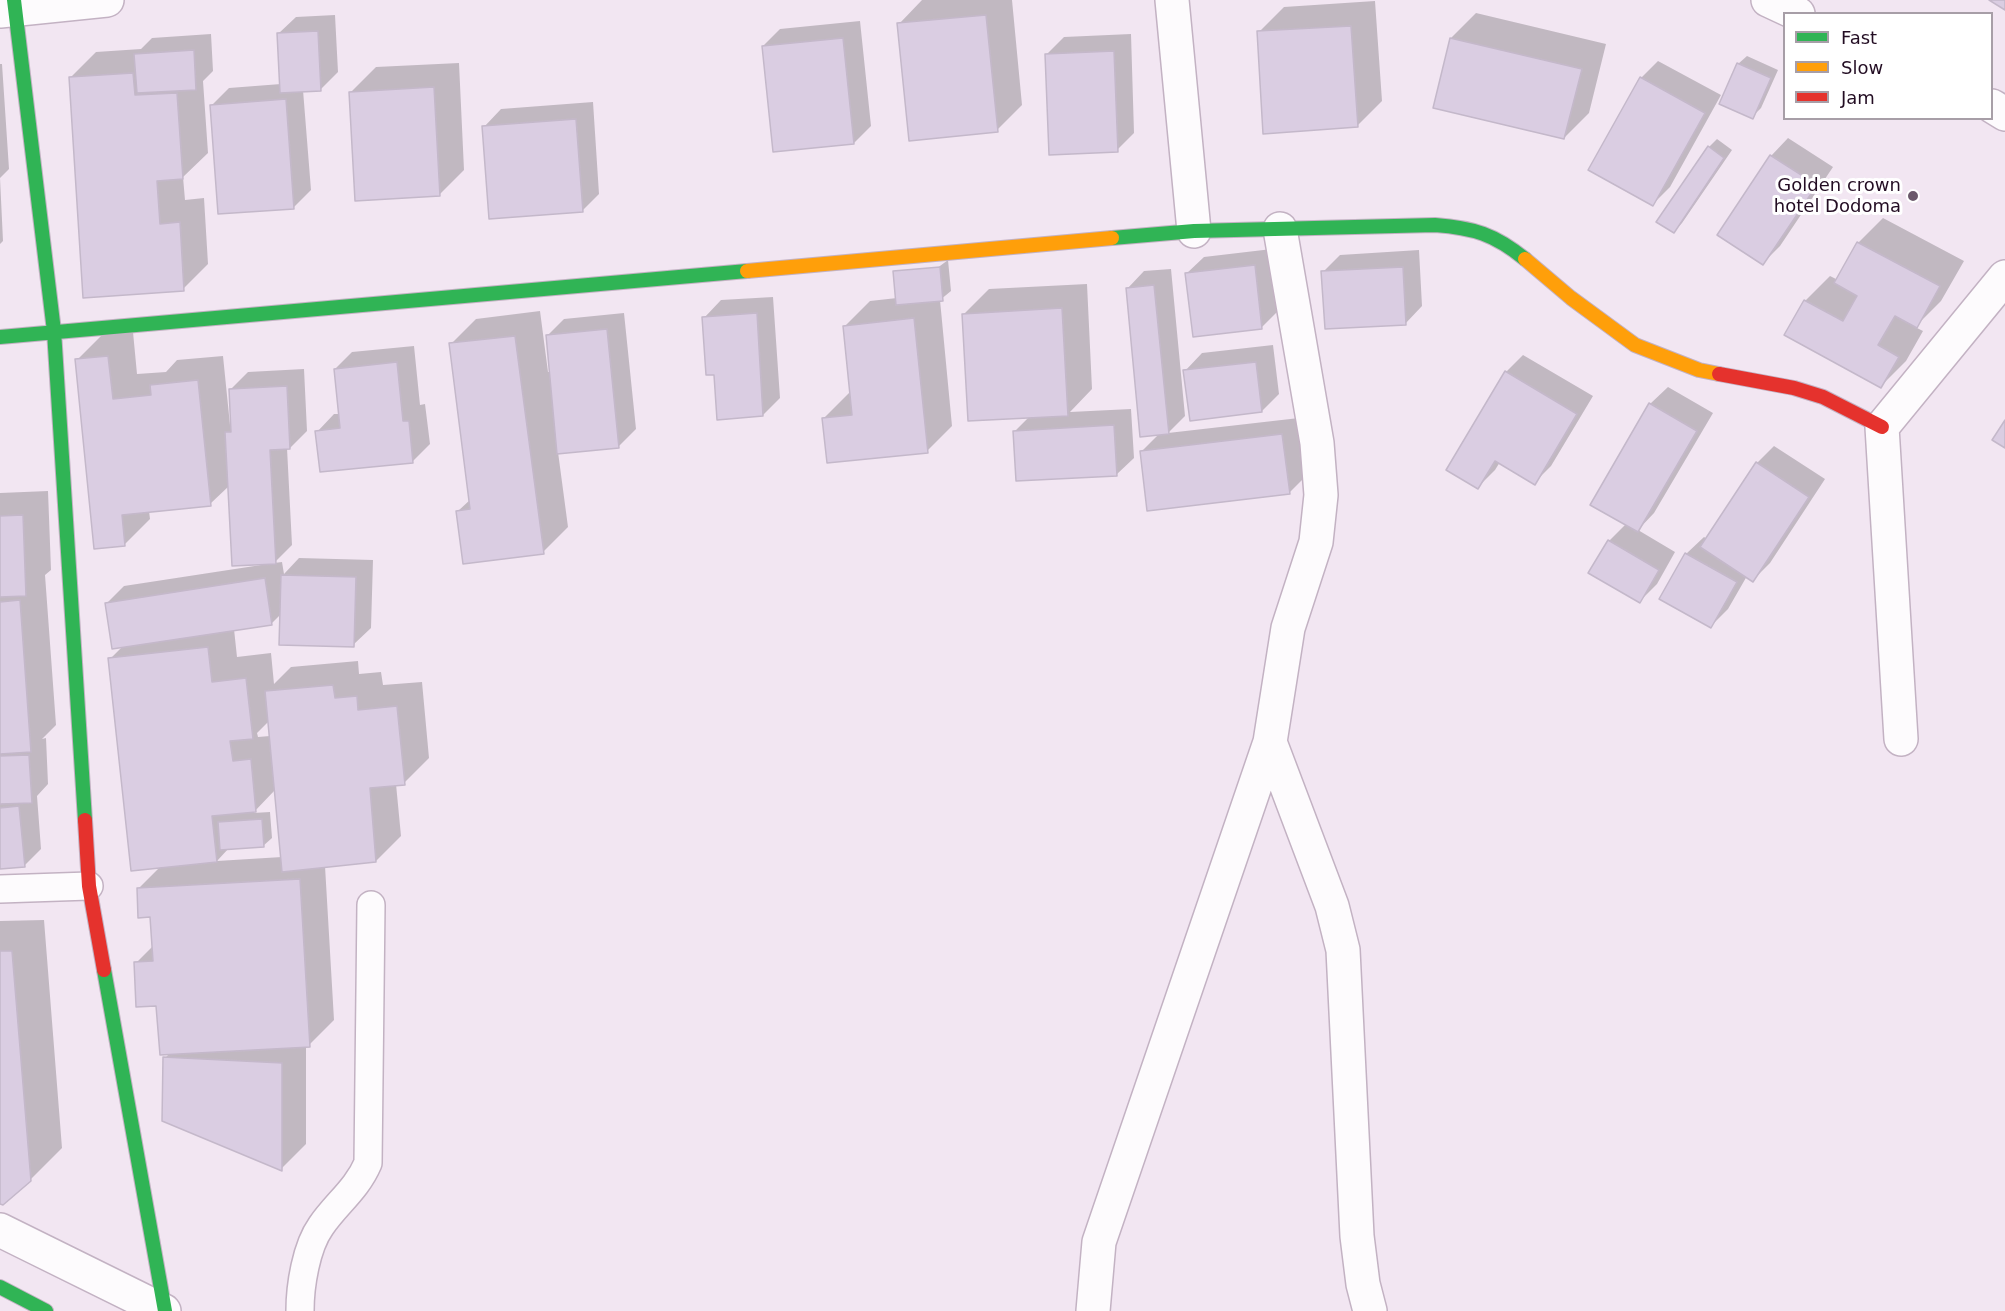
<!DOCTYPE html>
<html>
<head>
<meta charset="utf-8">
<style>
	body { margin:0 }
	#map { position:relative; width:2005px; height:1311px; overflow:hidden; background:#f2e6f2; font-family:"DejaVu Sans",sans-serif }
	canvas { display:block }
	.legend { position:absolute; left:1783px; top:12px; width:210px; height:108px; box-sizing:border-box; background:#fff; border:2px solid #a79ea7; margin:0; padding:8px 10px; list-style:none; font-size:18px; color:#230d23 }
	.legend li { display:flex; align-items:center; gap:12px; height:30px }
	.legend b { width:30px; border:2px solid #a79ea7 }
</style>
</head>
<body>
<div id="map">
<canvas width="2005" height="1311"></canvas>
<ul class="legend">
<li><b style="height:8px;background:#30b455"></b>Fast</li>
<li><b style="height:8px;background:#ff9f0a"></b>Slow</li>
<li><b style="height:8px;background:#e5322d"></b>Jam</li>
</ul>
</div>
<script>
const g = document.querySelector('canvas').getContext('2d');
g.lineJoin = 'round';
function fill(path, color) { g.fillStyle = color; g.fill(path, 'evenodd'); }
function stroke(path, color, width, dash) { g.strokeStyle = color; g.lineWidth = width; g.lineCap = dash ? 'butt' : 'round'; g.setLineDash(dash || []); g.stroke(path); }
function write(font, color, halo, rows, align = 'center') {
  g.font = font + ' "DejaVu Sans",sans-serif'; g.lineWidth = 6; g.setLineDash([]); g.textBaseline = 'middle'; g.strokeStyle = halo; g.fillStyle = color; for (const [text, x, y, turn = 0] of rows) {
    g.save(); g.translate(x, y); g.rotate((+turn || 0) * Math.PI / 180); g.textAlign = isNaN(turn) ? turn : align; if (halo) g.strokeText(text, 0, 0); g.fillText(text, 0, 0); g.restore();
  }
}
fill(new Path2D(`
	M922,0h90l10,105 -25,25 -98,-106z
	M1375,1l7,100 -25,25 -98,-94 25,-25z
	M1476,13l130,31 -17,69 -25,25 -113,-100z
	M335,15l3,57 -17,17 -18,1 8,100 -18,18 -81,-103 17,-17 52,-4 -3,-50 18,-17z
	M860,21l11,105 -17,17 -91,-97 17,-17z
	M211,34l2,37 -10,10 5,72 -25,24 2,23 19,-2 4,66 -25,25 -112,-212 25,-25 45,-3 11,-11z
	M1131,34l3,99 -17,17 -70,-96 17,-17z
	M1747,56l31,14 -17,38 -9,9 -14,-53z
	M1658,61l63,34 -51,92 -17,17 -12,-126z
	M459,63l5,107 -25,25 -88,-103 25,-25z
	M0,64h2l7,105 -9,9 3,63 -3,3z
	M593,102l6,92 -17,17 -98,-84 17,-18z
	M1788,138l45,29 -53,79 -17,17 -44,-29 52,-78z
	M1717,139l15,11 -50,73 -9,9 36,-85z
	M1883,218l81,43 -23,40 -26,26 8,4 -17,30 -25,25 -76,-85 25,-25 8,4 20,-37z
	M1272,249l7,61 -17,17 -76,-53 18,-17z
	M1419,250l3,56 -17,18 -82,-52 17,-17z
	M948,260l3,31 -11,9 12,126 -25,25 -103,-33 25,-25h2l-6,-67 25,-25 27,-3z
	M1171,269l14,147 -17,17 131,-15 7,58 -17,17 -147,-42 17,-17 -32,-145 17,-18z
	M1087,284l5,105 -22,23 61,-3 3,49 -18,17 -101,-44 15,-15 -66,-102 25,-25z
	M773,297l7,101 -17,17 -48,-42 -11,-55 17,-18z
	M540,311l8,61h2l-3,-36 17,-17 60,-6 12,116 -17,17 -61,6 10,75 -25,25 -85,-41 13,-12 -20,-155 25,-25z
	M133,332l4,42 29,-2 11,-12 46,-4 7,69h2l-2,-35 18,-18 56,-3 3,62 -17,17h-3l5,97 -18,18 8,-1 2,12 15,-16 74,2 -2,68 -18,17 -72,-31 -9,9 -38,6 3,28 34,-4 3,31 17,-17 67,-6 1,13 22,-2 2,13 39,-3 7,76 -25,25 -8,1 5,52 -25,25 -51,5 9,154 -25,25h-3v99l-25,25 -116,-111 5,-5 -12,-49 -22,-41 18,-18 -2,-30 -14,-26 22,-22 -50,-208 13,-13 -17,-42 18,-18 137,-21 -32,-79 -19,18 -61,7 1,8 -25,25 -48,-184 25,-25zM269,721l1,15 -12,1 -1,-4zM275,790l7,67 -65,4 12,-13 34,-2 9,-8 -2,-26 -17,1z
	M1273,345l6,49 -17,17 -77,-40 17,-18z
	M414,346l6,59 5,-1 5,40 -17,17 -96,-29 17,-18h6l-5,-45 17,-17z
	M1523,355l70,41 -42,70 -17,17 -34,-21 -5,8 -17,17 28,-115z
	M1668,387l45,26 -59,100 -16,17 37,22 -18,32 -17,17 -31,-60 17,-17 24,-120z
	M1774,446l51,33 -55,84 -17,17 -6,-4 -19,33 -17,17 -50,-27 25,-45 18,-17 3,2 50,-76z
	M48,491l3,79 -6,5 11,150 -14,14 4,-1 2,46 -11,12 4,53 -17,17 -24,2v-375z
	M44,920l18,228 -32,32 -30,22v-281z`), '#0003');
const building = new Path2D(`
	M1989,0h16v10z
	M986,15l12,117 -89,9 -12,-118z
	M1351,26l7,101 -95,7 -6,-103z
	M318,31l3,60 -41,2 -3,-60z
	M843,38l11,106 -81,8 -11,-106z
	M1450,38l132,31 -18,70 -131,-31z
	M194,50l2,40 -59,3 -3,-39z
	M1114,51l4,101 -69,3 -4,-101z
	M1737,63l34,15 -18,41 -34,-15z
	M133,73l2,22 42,-2 6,86 -26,2 3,43 20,-2 4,69 -101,7 -14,-221z
	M1640,77l65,36 -52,93 -65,-36z
	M434,87l6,109 -85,5 -6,-109z
	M286,99l8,110 -76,5 -8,-109z
	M576,119l7,93 -94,7 -7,-93z
	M1708,146l16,12 -50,75 -18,-11z
	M1770,155l47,30 -54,80 -46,-30z
	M1857,242l83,44 -23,42 -22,-12 -17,29 21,12 -18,31 -97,-53 20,-35 39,21 14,-25 -23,-13z
	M1255,265l7,64 -69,8 -8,-64z
	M940,267l3,34 -47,4 -3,-34z
	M1403,267l3,58 -81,4 -4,-58z
	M1154,285l15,149 -29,3 -14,-149z
	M1062,308l6,108 -100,5 -6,-107z
	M757,313l6,103 -46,4 -3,-45h-8l-4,-58z
	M914,318l14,135 -101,10 -5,-45 30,-3 -9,-89z
	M607,329l12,119 -62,6 -11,-119z
	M515,336l29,218 -81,10 -7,-53 14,-2 -21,-166z
	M108,356l5,43 38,-4 -1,-10 48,-5 13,126 -89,9 3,31 -31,3 -19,-190z
	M397,362l6,59h6l4,42 -93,9 -5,-41 25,-3 -6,-59z
	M1256,362l6,50 -72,9 -7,-51z
	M1505,371l72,43 -42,71 -40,-24 -17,28 -32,-19z
	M287,386l3,63 -20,1 6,114 -44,2 -7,-134h6l-2,-43z
	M1649,403l48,28 -59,101 -48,-27z
	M2005,420v28l-13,-8z
	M1114,425l3,51 -101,5 -3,-50z
	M1282,434l8,60 -143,17 -7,-60z
	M1756,462l53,35 -56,85 -53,-35z
	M23,515l3,81 -26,1v-81z
	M1608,540l51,30 -19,33 -52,-30z
	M1685,553l52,29 -26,46 -52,-29z
	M281,575l75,2 -2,70 -75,-2z
	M265,578l7,47 -160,24 -7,-46z
	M20,600l11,152 -31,2v-152z
	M208,647l4,35 34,-4 7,61 -23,2 3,20 18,-2 5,53 -44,4 5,46 -86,9 -23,-213z
	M333,685l2,13 22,-2 1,14 39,-4 8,79 -35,3 6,74 -94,10 -17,-181z
	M29,755l3,48 -32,1v-48z
	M19,806l6,61 -25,2v-61z
	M262,819l2,28 -44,3 -2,-28z
	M300,879l10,168 -150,8 -4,-49 -20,1 -2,-45 19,-1 -3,-44 -12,1 -1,-30z
	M0,951h12l19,230 -28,24 -3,-1z
	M163,1057l119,6v108l-120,-50z`);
fill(building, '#dacde2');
stroke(building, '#c4b8ca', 1.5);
const lane = new Path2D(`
	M0,889l89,-3
	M300,1311c0,-25 6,-64 21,-85 15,-22 36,-37 47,-63l3,-258`);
const street = new Path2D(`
	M1172,0l22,231
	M1768,0l30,14
	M0,11l107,-11
	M1992,106l13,8
	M1280,229l37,214 4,52 -5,47 -28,86 -18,114 62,164 11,44 14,286 6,48 7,27
	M1901,739l-19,-312 123,-150
	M0,1230l164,81
	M1093,1311l6,-69 171,-500`);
const fast = new Path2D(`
	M14,0l40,331 31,489
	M1112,238l82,-7 241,-6c39,3 59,9 90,34
	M0,337l747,-66
	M104,970l61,341
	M0,1287l46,24`);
const slow = new Path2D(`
	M1525,259l46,39 64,47 64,25 20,4
	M747,271l365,-33`);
const jam = new Path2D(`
	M1719,374l75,14 29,9 59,30
	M85,820l4,66 15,84`);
stroke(lane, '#c3b2c3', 30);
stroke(street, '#c3b2c3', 36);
stroke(fast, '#c3b2c3', 16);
stroke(slow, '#c3b2c3', 16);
stroke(jam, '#c3b2c3', 16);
stroke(lane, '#fdfbfd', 27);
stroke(street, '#fdfbfd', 33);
stroke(fast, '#30b455', 14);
stroke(slow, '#ff9f0a', 14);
stroke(jam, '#e5322d', 14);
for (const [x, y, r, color] of [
	[1913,196,6,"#6b596b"]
]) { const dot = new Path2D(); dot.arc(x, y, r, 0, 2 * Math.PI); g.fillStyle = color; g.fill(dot); stroke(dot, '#fff', 2); }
write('18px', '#230d23', '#fff', [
	["Golden crown",1901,186],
	["hotel Dodoma",1901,207]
], 'right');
</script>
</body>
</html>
